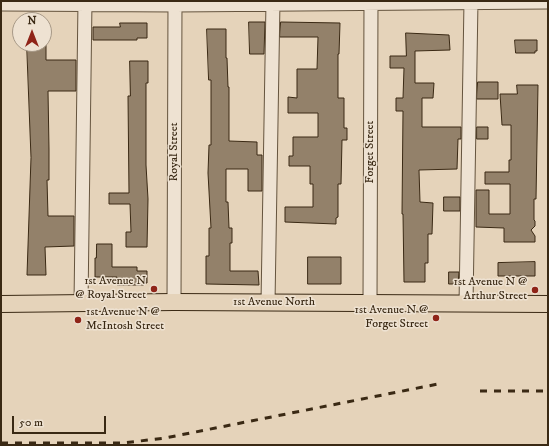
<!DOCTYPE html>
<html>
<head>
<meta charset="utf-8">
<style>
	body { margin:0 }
	#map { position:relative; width:549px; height:446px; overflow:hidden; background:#e5d3ba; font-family:"IM FELL DW Pica",serif }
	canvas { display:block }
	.frame { position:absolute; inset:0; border:2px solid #3a2914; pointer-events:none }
	.north { position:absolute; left:12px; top:12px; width:40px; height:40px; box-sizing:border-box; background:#eee2d2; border:1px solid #a69886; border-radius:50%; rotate:0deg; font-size:11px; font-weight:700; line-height:16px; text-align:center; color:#3a2914 }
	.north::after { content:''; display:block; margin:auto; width:14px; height:18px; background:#8f2418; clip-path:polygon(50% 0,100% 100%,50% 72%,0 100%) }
	.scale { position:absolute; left:12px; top:416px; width:94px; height:18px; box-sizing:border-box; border:2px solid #3a2914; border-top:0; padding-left:5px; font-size:12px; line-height:14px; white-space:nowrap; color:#3a2914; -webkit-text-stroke:3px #eee2d2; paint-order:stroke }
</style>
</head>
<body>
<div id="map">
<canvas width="549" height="446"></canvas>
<div class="frame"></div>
<div class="north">N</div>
<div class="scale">50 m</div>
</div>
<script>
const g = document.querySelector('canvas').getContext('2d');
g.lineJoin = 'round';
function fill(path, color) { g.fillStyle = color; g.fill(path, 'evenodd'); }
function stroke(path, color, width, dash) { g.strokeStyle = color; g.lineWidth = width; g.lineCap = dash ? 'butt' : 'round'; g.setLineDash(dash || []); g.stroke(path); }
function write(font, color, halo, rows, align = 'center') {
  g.font = font + ' "IM FELL DW Pica",serif'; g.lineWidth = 3; g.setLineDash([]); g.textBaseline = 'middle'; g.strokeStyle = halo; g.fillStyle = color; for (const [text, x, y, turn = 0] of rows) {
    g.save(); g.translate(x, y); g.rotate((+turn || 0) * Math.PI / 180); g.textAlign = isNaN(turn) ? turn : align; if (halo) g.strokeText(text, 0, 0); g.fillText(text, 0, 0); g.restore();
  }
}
const building = new Path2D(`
	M249,22h16l-1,32h-14z
	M281,22l59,1 -1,31h-1v44h6v30h3v12h-5l-1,44h-3v33l-2,1v6l-51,-2v-15h28v-23h-3v-18h-21v-10h4v-19h25v-24h-30v-16l9,1v-29h20l1,-32h-38z
	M120,23h27v15h-10v2h-44v-13h27z
	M207,29h19v29h1l1,29h1v54l28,1v13h5v36h-14v-22h-22v33h2l1,26h3v15h-2v28h28l1,14 -53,-1v-28h3v-28h2l-3,-55 1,-28h2v-65h-2z
	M406,33l43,2 1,15 -35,1v32h19l-1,15h-11v29h39v12h-3l-1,30 -38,1 1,32 13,1 -1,31h-4v29h-3v19h-21l-1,-68h-1l1,-103h-7v-13h7l1,-30h-14v-12h16z
	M515,40h22v11h-2v2h-19z
	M27,44h19v16h30v31h-28l1,58v31h-2l1,36h26v30l-29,1 1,28h-19l4,-117z
	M130,61h18v22h-2v82l2,34 -1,48h-21v-15h5l-1,-28h-21v-11h20l-1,-97h2z
	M478,82h20v17h-21z
	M517,85h21l-2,114h-2v21l1,1v5l-4,4 4,6v6h-31v-14l-28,-1v-37h13v24h21v-30h-25v-12h24v-12h2v-35h-9l-2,-31h17z
	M477,127h11v12h-11z
	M444,197h16v14h-16z
	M97,244h15v23h25v4h10v12h-3v2h-27v-8h-22v-19h1z
	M308,257h33v27h-33z
	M535,262v14h-37v-13z
	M449,272h10l-1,12h-9z`);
fill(building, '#93816a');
stroke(building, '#3a2914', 1);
const minor = new Path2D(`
	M1,4l174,1 373,-3
	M174,302l1,-301
	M81,303l4,-302
	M268,303l5,-302
	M370,303l1,-302
	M466,304l5,-303`);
const major = new Path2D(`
	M1,304l173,-2 374,2`);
stroke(minor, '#65543e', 15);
stroke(major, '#3a2914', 18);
stroke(minor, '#eee2d2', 13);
stroke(major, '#e5d3ba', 16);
stroke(new Path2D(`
	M480,391h68
	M1,443h122l42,-5 273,-54`), '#3a2914', 3, [7, 7]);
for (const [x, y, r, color] of [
	[154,289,4,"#8f2418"],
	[535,290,4,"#8f2418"],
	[436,318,4,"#8f2418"],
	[78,320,4,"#8f2418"]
]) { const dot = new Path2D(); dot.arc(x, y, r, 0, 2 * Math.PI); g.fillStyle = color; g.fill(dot); stroke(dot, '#eee2d2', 1.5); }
write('12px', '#3a2914', '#eee2d2', [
	["Royal Street",175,152,-90],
	["Forget Street",371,152,-90],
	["1st Avenue North",274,303]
]);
write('12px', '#3a2914', '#eee2d2', [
	["1st Avenue N",146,282],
	["@ Royal Street",146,296],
	["1st Avenue N @",527,283],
	["Arthur Street",527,297],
	["1st Avenue N @",428,311],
	["Forget Street",428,325],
	["1st Avenue N @",86,313,"left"],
	["McIntosh Street",86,327,"left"]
], 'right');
</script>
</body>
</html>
